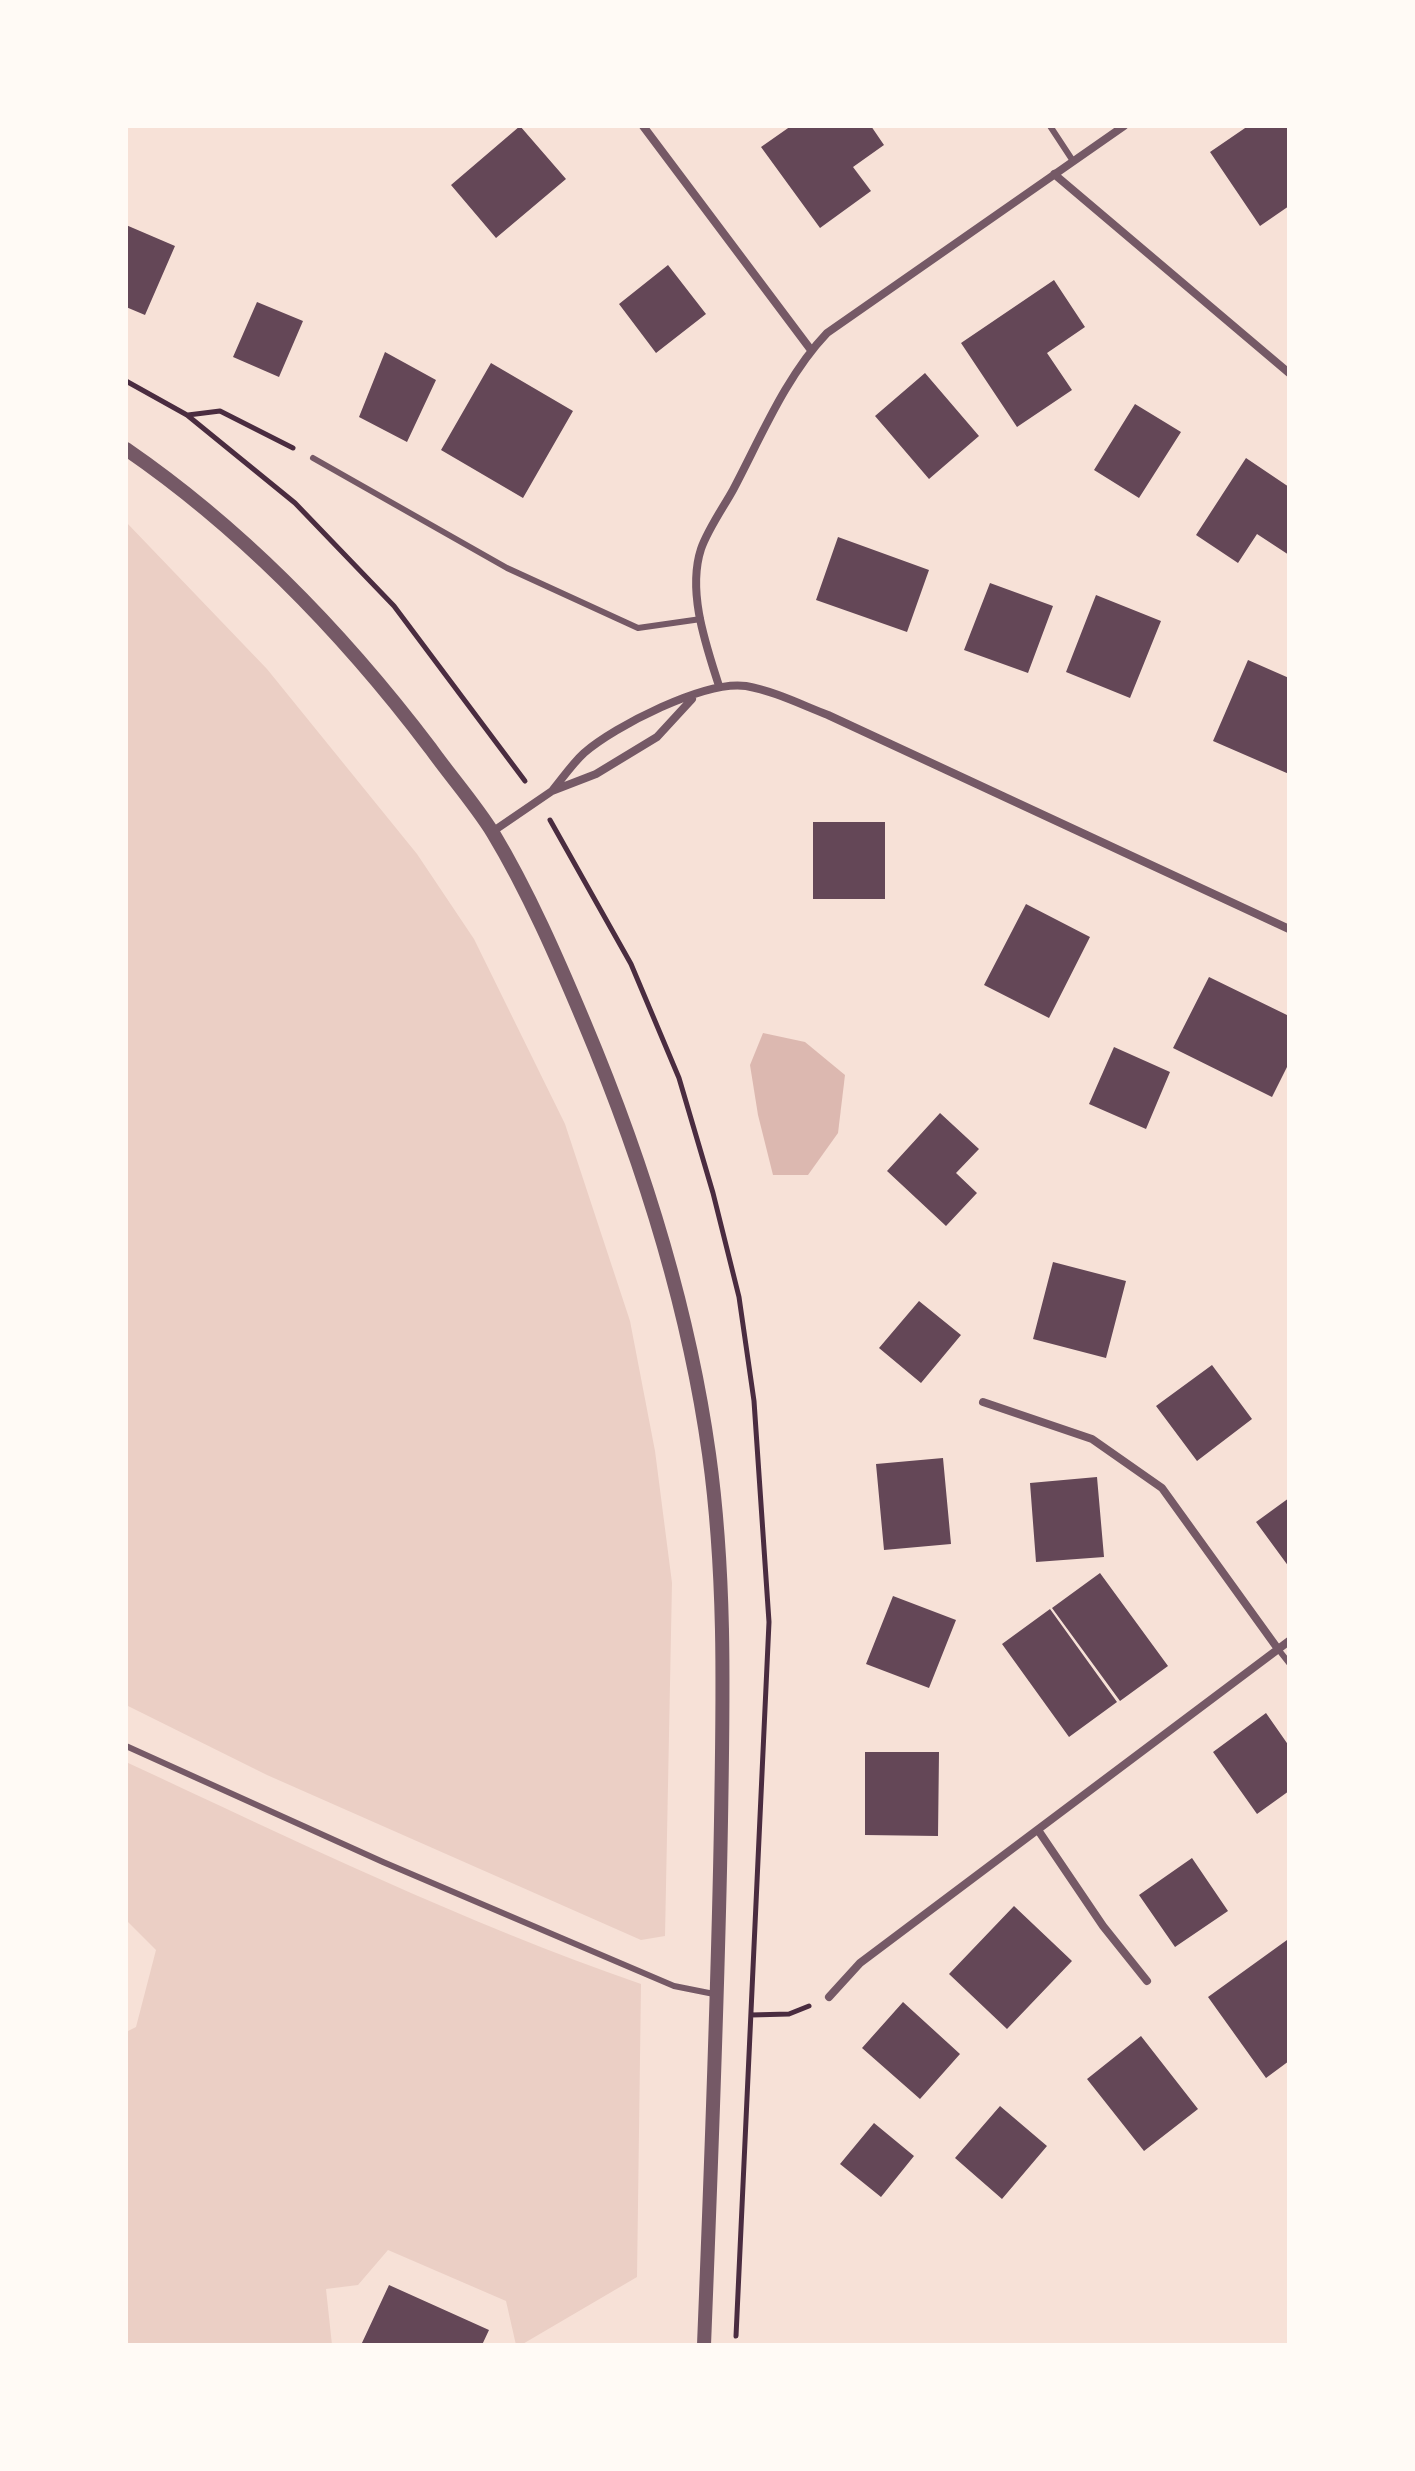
<!DOCTYPE html>
<html>
<head>
<meta charset="utf-8">
<style>
	body { margin:0 }
	#map { position:relative; width:1415px; height:2471px; overflow:hidden; background:#f7e1d7; font-family:Figtree,sans-serif }
	canvas { display:block }
	.frame { position:absolute; inset:0; border:128px solid #fffaf5; pointer-events:none }
</style>
</head>
<body>
<div id="map">
<canvas width="1415" height="2471"></canvas>
<div class="frame"></div>
</div>
<script>
const g = document.querySelector('canvas').getContext('2d');
g.lineJoin = 'round';
function fill(path, color) { g.fillStyle = color; g.fill(path, 'evenodd'); }
function stroke(path, color, width, dash) { g.strokeStyle = color; g.lineWidth = width; g.lineCap = dash ? 'butt' : 'round'; g.setLineDash(dash || []); g.stroke(path); }
fill(new Path2D(`
	M126,522l141,147 150,185 57,85 91,185 65,197 25,130 17,132 -7,353 -24,4 -374,-165 -141,-70z
	M126,1762c170,79 339,161 515,222l-4,293 -116,68h-5l-10,-44 -118,-51 -30,35 -32,4 6,56h-206v-313l10,-5 20,-77 -30,-30z`), '#ebcfc5');
fill(new Path2D(`
	M763,1033l42,9 40,33 -7,58 -30,42h-35l-15,-60 -8,-50z`), '#dcb8b0');
fill(new Path2D(`
	M520,126l46,53 -70,59 -45,-53z
	M791,126h80l13,19 -31,22 18,24 -51,37 -59,-81z
	M1248,126h41v80l-29,20 -50,-74z
	M126,225l49,21 -30,69 -19,-8z
	M668,265l38,49 -50,39 -37,-49z
	M1054,280l31,47 -38,26 25,37 -55,37 -56,-84z
	M257,302l46,19 -24,56 -46,-20z
	M385,352l51,28 -29,62 -48,-25z
	M491,363l82,48 -50,87 -82,-48z
	M925,373l54,63 -50,43 -54,-63z
	M1135,404l46,28 -42,66 -45,-28z
	M1246,458l43,29v68l-32,-21 -19,29 -42,-28z
	M838,537l91,33 -22,62 -91,-32z
	M990,583l63,23 -25,67 -64,-23z
	M1096,595l65,26 -31,77 -64,-26z
	M1248,660l41,18v96l-76,-33z
	M813,822h72v77h-72z
	M1026,904l64,33 -41,81 -65,-33z
	M1209,977l80,39v47l-17,34 -99,-49z
	M1114,1047l56,25 -24,57 -57,-25z
	M940,1113l39,36 -23,24 21,20 -31,33 -59,-55z
	M1053,1262l73,19 -20,77 -73,-19z
	M919,1301l42,34 -40,48 -42,-35z
	M1212,1365l40,54 -55,42 -41,-55z
	M943,1458l8,86 -67,6 -8,-86z
	M1097,1477l7,80 -68,5 -6,-79z
	M1289,1498v69l-33,-45z
	M1100,1573l68,93 -48,35 -68,-93z
	M893,1596l63,24 -27,68 -63,-24z
	M1050,1609l67,93 -48,35 -67,-93z
	M1266,1713l23,33v45l-32,23 -44,-62z
	M865,1752h74l-1,84 -73,-1z
	M1192,1858l36,53 -53,36 -36,-52z
	M1014,1906l58,55 -65,68 -58,-55z
	M1287,1940l2,3v118l-23,17 -58,-81z
	M903,2002l57,52 -40,45 -58,-51z
	M1141,2036l57,73 -54,42 -57,-72z
	M1000,2106l47,40 -45,53 -47,-41z
	M874,2123l40,33 -33,41 -41,-33z
	M389,2285l100,45 -7,15h-121z`), '#644757');
stroke(new Path2D(`
	M126,381l61,34 108,88 99,103 131,175
	M188,415l32,-4 73,37
	M550,820l81,144 48,114 34,115 26,104 15,104 15,221 -33,714
	M751,2015l38,-1 20,-8`), '#4a2c40', 5);
stroke(new Path2D(`
	M1050,126l23,35
	M313,458l194,110 131,60 63,-9
	M1278,1649l11,14
	M126,1746l257,116 291,124 40,8`), '#755966', 6);
stroke(new Path2D(`
	M643,126l168,224
	M1054,174l235,199
	M719,686c-13,-41 -32,-94 -18,-137 7,-20 22,-41 32,-59 28,-53 53,-114 94,-157l297,-207
	M552,791c10,-12 20,-27 32,-38 31,-27 121,-73 162,-67 28,5 56,19 82,29l461,214
	M492,832l60,-41 44,-17 61,-37 35,-38
	M983,1402l109,37 70,49 116,161
	M1038,1830l65,96 44,55
	M829,1997l31,-34 429,-322`), '#755966', 8);
stroke(new Path2D(`
	M126,449c119,82 218,185 305,300 20,28 44,55 62,84 35,58 65,127 91,189 59,140 104,282 125,432 17,122 14,244 12,367 -3,175 -10,349 -17,524`), '#755966', 14);
</script>
</body>
</html>
